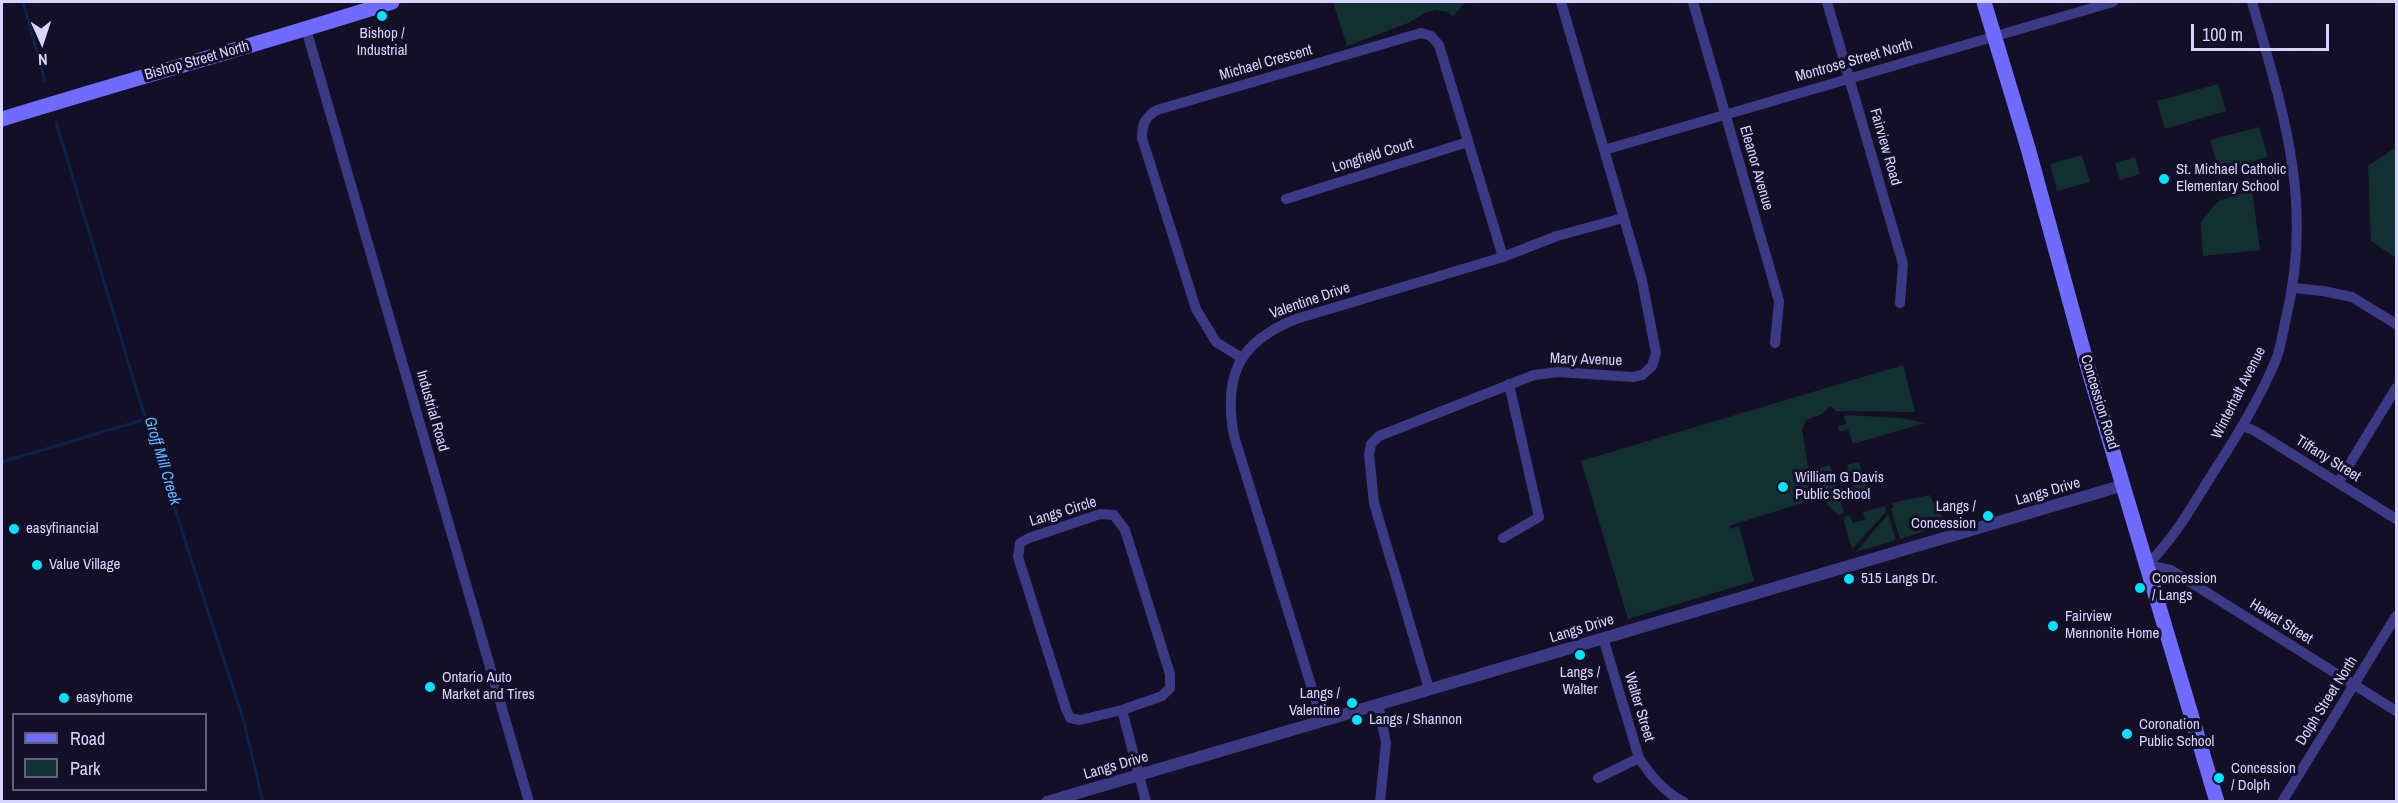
<!DOCTYPE html>
<html>
<head>
<meta charset="utf-8">
<style>
	body { margin:0 }
	#map { position:relative; width:2398px; height:803px; overflow:hidden; background:#130f26; font-family:"Archivo Narrow",sans-serif }
	canvas { display:block }
	.frame { position:absolute; inset:0; border:3px solid #d9d4ff; pointer-events:none }
	.legend { position:absolute; left:12px; top:713px; width:195px; height:78px; box-sizing:border-box; background:#130f26; border:2px solid #625e7d; margin:0; padding:8px 10px; list-style:none; font-size:18px; color:#d9d4ff }
	.legend li { display:flex; align-items:center; gap:12px; height:30px }
	.legend b { width:30px; border:2px solid #625e7d }
	.north { position:absolute; left:12px; top:12px; width:60px; height:60px; -webkit-text-stroke:4px #130f26; paint-order:stroke; rotate:177deg; font-size:16px; font-weight:700; line-height:24px; text-align:center; color:#d9d4ff }
	.north::after { content:''; display:block; margin:auto; width:21px; height:27px; background:#d9d4ff; clip-path:polygon(50% 0,100% 100%,50% 72%,0 100%) }
	.scale { position:absolute; left:2191px; top:24px; width:138px; height:27px; box-sizing:border-box; border:3px solid #d9d4ff; border-top:0; padding-left:8px; font-size:18px; line-height:21px; white-space:nowrap; color:#d9d4ff; -webkit-text-stroke:4px #130f26; paint-order:stroke }
</style>
</head>
<body>
<div id="map">
<canvas width="2398" height="803"></canvas>
<div class="frame"></div>
<ul class="legend">
<li><b style="height:8px;background:#6f6bff"></b>Road</li>
<li><b style="height:16px;background:#12302f"></b>Park</li>
</ul>
<div class="north">N</div>
<div class="scale">100 m</div>
</div>
<script>
const g = document.querySelector('canvas').getContext('2d');
g.lineJoin = 'round';
function fill(path, color) { g.fillStyle = color; g.fill(path, 'evenodd'); }
function stroke(path, color, width, dash) { g.strokeStyle = color; g.lineWidth = width; g.lineCap = dash ? 'butt' : 'round'; g.setLineDash(dash || []); g.stroke(path); }
function write(font, color, halo, rows, align = 'center') {
  g.font = font + ' "Archivo Narrow",sans-serif'; g.lineWidth = 6; g.setLineDash([]); g.textBaseline = 'middle'; g.strokeStyle = halo; g.fillStyle = color; for (const [text, x, y, turn = 0] of rows) {
    g.save(); g.translate(x, y); g.rotate((+turn || 0) * Math.PI / 180); g.textAlign = isNaN(turn) ? turn : align; if (halo) g.strokeText(text, 0, 0); g.fillText(text, 0, 0); g.restore();
  }
}
fill(new Path2D(`
	M1333,2h133l-13,14 -6,-4 -11,-2 -11,3 -17,10 -61,23z
	M2218,84l8,27 -61,18 -8,-28z
	M2259,127l9,30 -49,14 -9,-31z
	M2396,147v111l-25,-17 -3,-75z
	M2082,155l8,27 -33,9 -7,-27z
	M2135,157l5,17 -20,6 -5,-17z
	M2252,190l8,60 -57,6 -2,-34 17,-21z
	M1903,365l12,47 -79,-1 -6,-5 -8,8 -16,6 -4,9 7,45v16l3,10 -83,26 1,3 9,-3 15,55 -126,38 -47,-158z
	M1847,415l53,3 25,5 -72,21 -5,-15 -8,3 -2,-5 8,-3 -2,-8z
	M1859,462l9,31 -12,3 -9,-31z
	M1830,465l14,48 -5,2c-18,-13 -22,-25 -21,-47z
	M1930,495c3,11 13,14 12,31l-42,13 -9,-30 3,-2 -2,-4z
	M1885,506l1,6 -34,37 -8,-27 1,-5 5,-1 3,7 12,-3 -2,-8z
	M1888,514l8,26 -40,12z`), '#12302f');
stroke(new Path2D(`
	M23,2l22,79
	M56,122l83,276 105,324 19,80
	M2,462l144,-43`), '#0c2248', 3);
stroke(new Path2D(`
	M1693,2l86,299 -4,42
	M1827,2l76,262 -3,39
	M306,29l223,773
	M1604,150l509,-148
	M1286,199l182,-57
	M2293,288l30,3 29,6 44,27
	M1242,358l-26,-16 -20,-33 -54,-171c0,-14 3,-21 15,-28l264,-77 10,3 8,9 64,212
	M2243,426l12,5 141,88
	M2338,483l58,-95
	M1503,538l36,-21 -30,-133
	M2147,565c30,-29 49,-66 71,-100 22,-34 44,-70 59,-108 4,-12 6,-26 9,-39 28,-115 -3,-207 -34,-316
	M2147,565l24,5 225,141
	M1603,638l36,120c12,18 25,34 45,44
	M1429,689l-55,-186 -5,-49 2,-10 8,-8 155,-61 24,-3 75,5 9,-2 10,-9 4,-13 -14,-73 -81,-278
	M1378,704l8,39 -6,59
	M1122,710l40,-14 8,-8v-14l-45,-144 -11,-15 -14,-1 -71,24 -9,5 -2,14 48,152 4,9 10,2 42,-10 24,92
	M1322,721l-88,-285c-11,-60 4,-94 62,-117l207,-62 54,-21 66,-18
	M1598,778l41,-20
	M2282,802l114,-186`), '#3d3a85', 10);
stroke(new Path2D(`
	M1047,802l1077,-317`), '#3d3a85', 12);
stroke(new Path2D(`
	M1984,2l44,146 60,220 129,434
	M2,119c130,-40 261,-76 390,-117`), '#6f6bff', 15);
for (const [x, y, r, color] of [
	[382,16,6,"#00e5ff"],
	[2164,179,6,"#00e5ff"],
	[1783,487,6,"#00e5ff"],
	[1988,516,6,"#00e5ff"],
	[14,529,6,"#00e5ff"],
	[37,565,6,"#00e5ff"],
	[1849,579,6,"#00e5ff"],
	[2140,588,6,"#00e5ff"],
	[2053,626,6,"#00e5ff"],
	[1580,655,6,"#00e5ff"],
	[430,687,6,"#00e5ff"],
	[64,698,6,"#00e5ff"],
	[1352,703,6,"#00e5ff"],
	[1357,720,6,"#00e5ff"],
	[2127,734,6,"#00e5ff"],
	[2219,778,6,"#00e5ff"]
]) { const dot = new Path2D(); dot.arc(x, y, r, 0, 2 * Math.PI); g.fillStyle = color; g.fill(dot); stroke(dot, '#130f26', 2); }
write('15px', '#d9d4ff', '#130f26', [
	["Bishop /",382,34,"center"],
	["Industrial",382,51,"center"],
	["St. Michael Catholic",2176,170],
	["Elementary School",2176,187],
	["William G Davis",1795,478],
	["Public School",1795,495],
	["Langs /",1976,507,"right"],
	["Concession",1976,524,"right"],
	["easyfinancial",26,529],
	["Value Village",49,565],
	["515 Langs Dr.",1861,579],
	["Concession",2152,579],
	["/ Langs",2152,596],
	["Fairview",2065,617],
	["Mennonite Home",2065,634],
	["Langs /",1580,673,"center"],
	["Walter",1580,690,"center"],
	["Ontario Auto",442,678],
	["Market and Tires",442,695],
	["Langs /",1340,694,"right"],
	["Valentine",1340,711,"right"],
	["easyhome",76,698],
	["Langs / Shannon",1369,720],
	["Coronation",2139,725],
	["Public School",2139,742],
	["Concession",2231,769],
	["/ Dolph",2231,786]
], 'left');
write('15px', '#d9d4ff', '#130f26', [
	["Bishop Street North",197,61,-16],
	["Montrose Street North",1854,61,-16],
	["Michael Crescent",1266,63,-16],
	["Fairview Road",1885,147,74],
	["Longfield Court",1373,156,-17],
	["Eleanor Avenue",1756,168,74],
	["Valentine Drive",1310,301,-19],
	["Mary Avenue",1586,360,2],
	["Winterhalt Avenue",2239,393,-63],
	["Concession Road",2099,402,73],
	["Industrial Road",432,411,74],
	["Tiffany Street",2328,459,32],
	["Langs Drive",2048,492,-16],
	["Langs Circle",1063,512,-17],
	["Hewat Street",2281,622,32],
	["Langs Drive",1582,629,-17],
	["Dolph Street North",2327,701,-58],
	["Walter Street",1639,707,73],
	["Langs Drive",1116,766,-16]
]);
write('italic 16px', '#62b6ff', '#130f26', [
	["Groff Mill Creek",162,461,73]
]);
</script>
</body>
</html>
